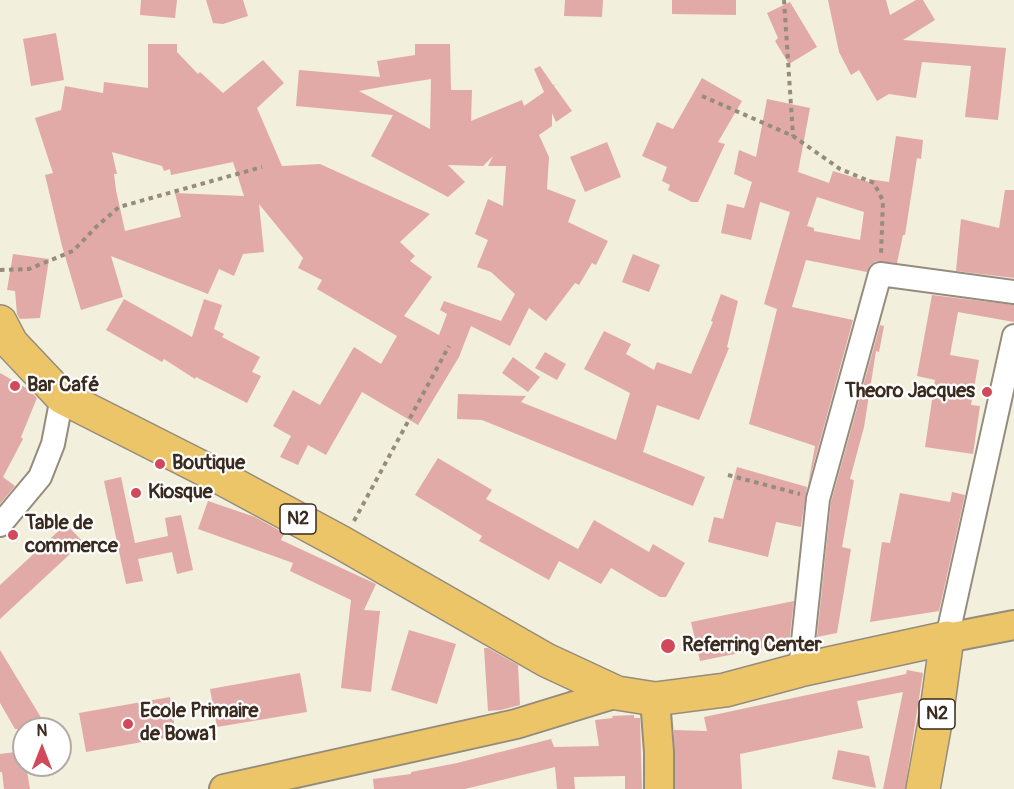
<!DOCTYPE html>
<html>
<head>
<meta charset="utf-8">
<style>
	body { margin:0 }
	#map { position:relative; width:1014px; height:789px; overflow:hidden; background:#f2efdc; font-family:Pangolin,sans-serif }
	canvas { display:block }
	.north { position:absolute; left:12px; top:717px; width:60px; height:60px; box-sizing:border-box; background:#fff; border:2px solid #b1aaa5; border-radius:50%; rotate:0deg; font-size:16px; font-weight:700; line-height:24px; text-align:center; color:#3b2a1e }
	.north::after { content:''; display:block; margin:auto; width:21px; height:27px; background:#d1495b; clip-path:polygon(50% 0,100% 100%,50% 72%,0 100%) }
</style>
</head>
<body>
<div id="map">
<canvas width="1014" height="789"></canvas>
<div class="north">N</div>
</div>
<script>
const g = document.querySelector('canvas').getContext('2d');
g.lineJoin = 'round';
function fill(path, color) { g.fillStyle = color; g.fill(path, 'evenodd'); }
function stroke(path, color, width, dash) { g.strokeStyle = color; g.lineWidth = width; g.lineCap = dash ? 'butt' : 'round'; g.setLineDash(dash || []); g.stroke(path); }
function write(font, color, halo, rows, align = 'center') {
  g.font = font + ' Pangolin,sans-serif'; g.lineWidth = 4.5; g.setLineDash([]); g.textBaseline = 'middle'; g.strokeStyle = halo; g.fillStyle = color; for (const [text, x, y, turn = 0] of rows) {
    g.save(); g.translate(x, y); g.rotate((+turn || 0) * Math.PI / 180); g.textAlign = isNaN(turn) ? turn : align; if (halo) g.strokeText(text, 0, 0); g.fillText(text, 0, 0); g.restore();
  }
}
fill(new Path2D(`
	M141,0h36l-2,18 -35,-3z
	M206,0h37l5,16 -25,8 -10,-1z
	M565,0h38l-1,17 -38,-1z
	M672,0h64v15l-64,-1z
	M828,0h58l4,15 26,-15h7l12,20 -32,20 103,8 -8,72 -33,-3 6,-51 -49,-4 -6,36 -27,-4 -12,7 -18,-31 -8,5 -12,-23z
	M790,2l27,45 -28,17 -14,-23 3,-3 -11,-25z
	M56,33l8,47 -33,6 -8,-47z
	M148,44h29v8l21,22 2,-2 23,21 40,-33 21,23 -27,25 25,58 38,-2 110,50 -30,28 15,14 -5,5 22,16 -28,39 35,19 8,-21 -7,-4 4,-9 57,20 14,-27 -24,-22 -14,-5 11,-27 -13,-6 13,-35 15,7 3,-40h-18l5,-10 -10,10 -35,-1 17,17 -17,15 -77,-41 22,-41 -97,-9 3,-36 81,7 -3,-16 38,-6v-11h35l1,46h21l-1,31 51,-21 2,6 20,-14 -10,-23 6,-3 13,19 2,-1 -1,2 18,25 -16,11 -4,-9v13l-13,9 10,22 -2,32 29,11 -8,22 40,19 -12,24 -4,-2 -13,22 -4,-2 -29,38 -17,-13 -19,38 -39,-20 -12,31 -41,68 -56,-33 -36,63 -18,-10 -10,20 -18,-8 11,-21 -18,-10 20,-36 27,15 34,-58 27,17 16,-28 -80,-47 5,-9 -24,-12 5,-10 -44,-54 5,48 -21,2 -9,22 -15,-7 -11,25 -97,-38 12,41 -42,13 -19,-64 -17,-71 8,-2 -18,-55 26,-8 4,-24 38,7 1,-11 44,6zM431,79l-1,50 -71,-38 22,-4zM112,152l50,14 2,5 6,-2 1,6 62,-13 11,34 -69,-3 6,24 -56,14 -9,-41 -2,-16h3z
	M702,78l40,23 -24,41 7,2 -27,58h-6l-24,-12 2,-5 -8,-4 5,-14 -25,-11 15,-34 16,7z
	M767,99l43,9 -12,64 31,11 4,-12 36,11v-3l20,3 7,-46 27,4 -2,19 -4,-1 -12,77h-2l-6,28 -21,-2 -6,4 -3,7 -61,-12 -14,47 61,13 -45,165 7,-39 -66,-22 28,-115 -13,-5 26,-92 -30,-10 -9,38 -30,-7 6,-29 17,4 8,-26 -18,-8 5,-24 17,7zM817,197l47,15 -4,28 -46,-9v-3l-7,-2z
	M607,142l14,35 -36,15 -15,-35z
	M1005,190h9v88l-58,-7 5,-52 38,9z
	M13,254l36,5 -9,59 -20,1 -3,-5 -2,-23 -8,-1z
	M633,254l27,11 -11,27 -27,-10z
	M721,294l17,7 -11,46 2,1 -30,72 -42,-15 -14,47 62,25 -12,29 -211,-86 -25,-1 1,-25 68,2 -5,6 95,38 14,-47 -46,-24 20,-38 27,13 -5,10 28,16 3,-8 34,12 22,-52 -2,-1z
	M932,295l82,10v17l-56,-10 -8,43 29,5 -8,45 9,1 -7,48 -48,-7 10,-67 -18,-4z
	M124,299l68,38 12,-38 18,6 -8,24 10,5 -2,3 38,20 -8,15 9,4 -14,27 -51,-26 -1,2 -31,-20 -2,3 -56,-32z
	M880,325l4,1 -5,26 -3,-1 -12,76 -14,52 4,1 -12,67 9,2 -14,84 -20,4 14,-135z
	M545,352l21,12 -9,16 -22,-12z
	M513,357l27,20 -12,15 -26,-19z
	M0,373l28,16 9,9 -16,39 2,2 -20,38 12,9 -15,18z
	M438,458l54,32 -6,9 92,50 16,-29 55,32 4,-8 32,19 -19,34h-6l-49,-29 -10,16 -42,-23 -10,19 -70,-39 3,-5 -67,-41z
	M737,467l70,20 -6,40 -25,-5 -8,35 -60,-15 6,-25 9,2z
	M121,477l14,66 33,-7 -3,-18 16,-3 12,55 -16,4 -5,-22 -34,7 5,22 -17,3 -22,-103z
	M952,492l13,3 -26,116 -69,11 12,-80 8,1 10,-50 50,9z
	M208,501l47,16 29,16 -3,7 95,44 -12,26 16,1 -9,81 -30,-4 10,-88 -61,-29 3,-8 -95,-34z
	M66,524l17,18 -83,77v-34z
	M794,601l-5,42 -89,18 -9,-39z
	M409,630l47,14 -19,60 -46,-14z
	M484,648h4l30,17 2,40 -19,5 -13,1z
	M0,650l48,79h-33l-15,-26z
	M907,670l16,3 -18,116h-22l20,-97 -46,9 6,27 -123,26 2,35h-67l-1,-59 33,1 -3,-14 202,-43z
	M300,673l7,39 -90,15 -7,-38z
	M170,697l6,39 -90,16 -7,-39z
	M634,715v3h6l2,71h-17v-13l-51,1 1,12h-18l-2,-22 -90,22h-91l-1,-10 38,-5v-2l46,-9 94,-24 3,8 45,-1 -4,-26 18,-2 -1,-2z
	M838,750l31,6 7,32 -44,-9z
	M23,751l1,14h2l4,24h-26l-2,-17h-2v-18z`), '#e2aaa6');
const minor = new Path2D(`
	M0,525l40,-48 13,-33 9,-47
	M947,638l67,-302
	M800,670l18,-171 62,-225 134,18`);
const major = new Path2D(`
	M947,638l67,-13
	M655,699l4,53v37
	M224,789l292,-65 101,-31`);
const highway = new Path2D(`
	M0,322l11,21 51,54 154,78 126,68 204,117 71,33 38,6 70,-9 75,-20 147,-32 -11,79 -13,72`);
stroke(minor, '#968c7d', 26);
stroke(major, '#968c7d', 32);
stroke(highway, '#968c7d', 36);
stroke(new Path2D(`
	M784,0l9,136
	M702,96l91,40 47,33 34,14 9,18 -2,54
	M0,270l29,-1 44,-18 23,-24 23,-20 143,-40
	M728,475l72,19
	M354,521l95,-175`), '#968c7d', 4, [4.5, 4.5]);
stroke(minor, '#fff', 22);
stroke(major, '#edc569', 28);
stroke(highway, '#edc569', 33);
for (const [x, y, r, color] of [
	[15,386,6,"#d1495b"],
	[987,392,6,"#d1495b"],
	[160,464,6,"#d1495b"],
	[136,493,6,"#d1495b"],
	[13,535,6,"#d1495b"],
	[668,646,8,"#d1495b"],
	[128,724,6,"#d1495b"]
]) { const dot = new Path2D(); dot.arc(x, y, r, 0, 2 * Math.PI); g.fillStyle = color; g.fill(dot); stroke(dot, '#fff', 2); }
for (const [x, y, w] of [
	[298,519,36],
	[937,714,36]
]) { const box = new Path2D(); box.roundRect(x - w / 2, y - 15, w, 30, 4.5); g.fillStyle = '#fff'; g.fill(box); stroke(box, '#3b2a1e', 1.5); }
write('bold 18px', '#3b2a1e', null, [
	["N2",298,519],
	["N2",937,714]
]);
write('bold 20px', '#3b2a1e', '#fff', [
	["Bar Café",27,386],
	["Theoro Jacques",975,392,"right"],
	["Boutique",172,464],
	["Kiosque",148,493],
	["Table de",25,524],
	["commerce",25,547],
	["Referring Center",682,646],
	["Ecole Primaire",140,712],
	["de Bowa1",140,735]
], 'left');
</script>
</body>
</html>
